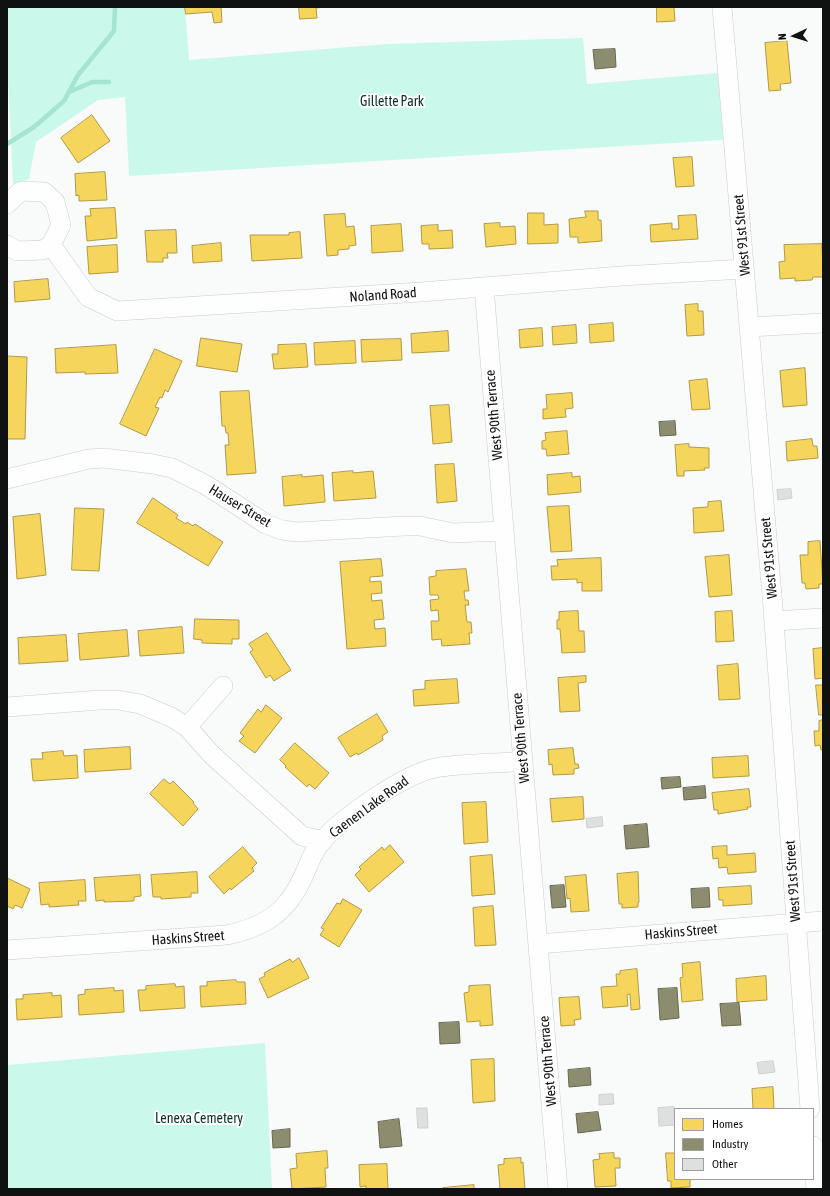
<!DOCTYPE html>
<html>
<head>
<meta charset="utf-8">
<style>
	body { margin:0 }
	#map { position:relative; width:830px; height:1196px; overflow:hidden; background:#f8fbfa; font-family:"Asap Condensed",sans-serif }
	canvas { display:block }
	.frame { position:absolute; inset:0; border:8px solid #101111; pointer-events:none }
	.legend { position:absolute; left:674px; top:1108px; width:140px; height:72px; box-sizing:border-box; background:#fff; border:1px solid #9fa0a0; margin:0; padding:5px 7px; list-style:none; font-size:12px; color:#101111 }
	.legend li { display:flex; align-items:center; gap:8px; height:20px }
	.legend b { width:20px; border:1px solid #9fa0a0 }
	.north { position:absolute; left:774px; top:16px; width:40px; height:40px; -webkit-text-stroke:3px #fff; paint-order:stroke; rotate:266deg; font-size:11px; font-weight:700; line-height:16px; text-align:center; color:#101111 }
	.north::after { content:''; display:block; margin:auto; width:14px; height:18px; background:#101111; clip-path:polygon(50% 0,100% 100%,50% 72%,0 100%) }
</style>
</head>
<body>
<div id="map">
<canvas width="830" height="1196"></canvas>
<div class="frame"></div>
<ul class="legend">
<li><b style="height:11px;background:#f6d55c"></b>Homes</li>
<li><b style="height:11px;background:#8c8c6e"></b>Industry</li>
<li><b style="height:11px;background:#dee0df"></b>Other</li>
</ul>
<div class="north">N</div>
</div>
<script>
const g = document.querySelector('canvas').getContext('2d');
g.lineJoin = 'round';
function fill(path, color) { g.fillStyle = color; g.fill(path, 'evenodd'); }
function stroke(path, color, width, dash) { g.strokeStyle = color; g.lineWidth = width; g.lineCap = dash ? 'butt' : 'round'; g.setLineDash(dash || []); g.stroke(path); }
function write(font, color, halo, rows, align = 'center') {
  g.font = font + ' "Asap Condensed",sans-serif'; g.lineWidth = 4; g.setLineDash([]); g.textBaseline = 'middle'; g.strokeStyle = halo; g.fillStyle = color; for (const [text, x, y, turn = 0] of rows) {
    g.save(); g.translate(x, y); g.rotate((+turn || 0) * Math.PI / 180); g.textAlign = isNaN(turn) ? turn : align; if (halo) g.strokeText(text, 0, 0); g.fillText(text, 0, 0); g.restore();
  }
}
fill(new Path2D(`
	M7,7h178l4,53 198,-16 196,-6 4,46 131,-11 5,67 -594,36 -4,-79 -27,3 -62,42 -7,37 -16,6 -6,-127z
	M265,1043l7,146h-265v-124z`), '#caf9eb');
const homes = new Path2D(`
	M185,7h36l1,15 -8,1 -2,-11 -26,2z
	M299,7h27l-10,1 1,10 -17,1z
	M657,7h17l1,14 -18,1z
	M787,41l4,42 -11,1 1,6 -12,1 -4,-48z
	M92,115l18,26 -32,22 -17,-25z
	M692,157l2,29 -18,1 -3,-29z
	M105,172l2,28 -28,1v-6l-3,1 -1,-22z
	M115,208l2,30 -30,3 -2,-25h6l-1,-7z
	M585,211h13v9h3l1,21 -24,2v-6h-8l-1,-18 17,-2z
	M528,213h16v12l14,-1v19l-30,1z
	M345,214l1,13 8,-1 2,19 -7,1v3l-11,1v5l-11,1 -3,-41z
	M696,215l2,24 -47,3 -1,-17 22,-2v6h7l-1,-13z
	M500,223v4l15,-1 1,18 -30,3 -2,-23z
	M401,224l2,27 -31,2 -1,-27z
	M438,225v6l14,-1 1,18 -24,1v-5h-7l-1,-18z
	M176,230l1,23h-10l1,5h-5v4h-16l-2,-31z
	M300,232l2,26 -50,3 -2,-26h39v-2z
	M221,243l1,18 -29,2 -1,-17z
	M822,244l1,33h-10l-1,3 -17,1v-3l-15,1 -1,-17 6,-1 -1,-16z
	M117,245l1,27 -29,2 -2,-27z
	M48,279l2,20 -35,3 -1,-20z
	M698,304v7h5l1,24 -17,1 -2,-31z
	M613,323l1,18 -24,2 -1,-18z
	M576,325l1,18 -24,2 -1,-18z
	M542,328l1,18 -23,2 -1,-18z
	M448,331l1,20 -37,2 -1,-19z
	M201,338l41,6 -5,28 -40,-6z
	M401,339l1,21 -40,2 -1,-22z
	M355,341l1,22 -41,2 -1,-22z
	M306,344l2,23 -34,2 -2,-15h6v-9z
	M116,345l2,28 -33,1v-2l-29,1 -1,-24z
	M155,349l27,12 -14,31 -3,-2 -3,8 -2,-1 -5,10 4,1 -13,28 -26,-12z
	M7,356l20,1 -2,82h-18z
	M805,368l2,37 -24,2 -3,-36z
	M707,379l3,30 -18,1 -3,-29z
	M249,391l7,82 -29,2 -2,-30h4l-1,-12h-2l-1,-7h-3l-2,-34z
	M572,393l1,15 -8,1 1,8 -23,2v-10h4l-1,-14z
	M449,405l3,37 -19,2 -3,-38z
	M567,431l2,23 -22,2 -1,-7h-4v-8l4,-1 -1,-7z
	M812,439l1,7h4l1,12 -31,3 -1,-19z
	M689,444v3l20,1v20h-5l1,2 -21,1v5h-7l-2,-31z
	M454,464l3,37 -20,2 -2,-38z
	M353,471v2l20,-2 3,27 -42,3 -2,-28z
	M572,473v4l8,-1 1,16 -33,3 -1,-20z
	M302,475v2l21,-2 2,27 -41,4 -2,-29z
	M153,498l25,17 -2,3 10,6 1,-2 6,4 2,-2 28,18 -15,24 -71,-43z
	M721,501l3,30 -30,2 -1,-25 15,-1v-5z
	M569,506l3,45 -21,1 -4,-45z
	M75,508l29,1 -5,62 -27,-1z
	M40,514l6,61 -29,4 -4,-62z
	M820,541l3,43h-4v4l-13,1 -1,-6h-3l-2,-28h8v-13z
	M729,555l3,40 -23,2 -4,-40z
	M601,558l1,33h-20v-9l-5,1v-4l-25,1 -1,-14h7l-1,-6z
	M381,559l2,17 -13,1v5l11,-1 1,12 -11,1 1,7 10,-1 2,19 -10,1 1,9 10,-1 1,18 -39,3 -7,-87z
	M466,569l3,22h-5l1,9h3l1,5h-4l2,17h4l1,11h-3l1,11 -28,2 -1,-7 -9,1 -1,-19h8l-1,-11 -7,1 -1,-11 9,-1 -1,-4h-8l-1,-18 7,-1v-5z
	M578,611l1,20h5l1,21 -23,1 -2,-24h-3v-9h2v-8z
	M732,611l2,30 -18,1 -1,-30z
	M195,619l44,1v19h-7v5l-30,-1v-3l-8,-1z
	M182,627l2,26 -44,3 -2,-25z
	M127,630l2,26 -49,4 -2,-26z
	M267,633l24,37 -17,11 -4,-6 -4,3 -16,-26 3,-2 -4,-6z
	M66,635l2,26 -49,3 -1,-26z
	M823,648v30l-8,1 -2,-30z
	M738,664l2,35 -21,1 -2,-34z
	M586,676v6l-8,1 2,28 -20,1 -2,-34z
	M457,679l2,24 -45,3 -1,-16 12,-1v-8z
	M816,685h7v30h-4z
	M266,705l16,13 -27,35 -16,-12 5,-5 -4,-3 18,-24 3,3z
	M377,714l11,18 -6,4 1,4 -25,15 -1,-2 -7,4 -12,-19z
	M823,720v30h-2l-1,-5 -5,1 -1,-15h5v-10z
	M295,743l34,30 -14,16 -6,-5 -2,3 -22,-20 1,-1 -6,-6z
	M130,747l1,22 -46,3 -1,-22z
	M573,748l2,16h3l1,4 -5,1v5l-21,1 -1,-11 -3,1 -1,-15z
	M63,751l1,5 13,-1 1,23 -45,3 -2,-22h12l-1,-6z
	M748,756l1,20 -36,2 -1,-20z
	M164,779l6,5 3,-3 21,21 -1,1 5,6 -15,17 -33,-32z
	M749,789l2,18h-4l1,2 -30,5v-4h-4l-2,-17z
	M583,797l1,22 -32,3 -2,-23z
	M486,802l2,40 -24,2 -2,-41z
	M390,845l14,17 -35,30 -14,-17 6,-6 -2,-2 23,-20 2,3z
	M727,846v9l28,-2 1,19 -28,2 -1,-7 -8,1 -1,-10 -5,1 -1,-12z
	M243,847l14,16 -5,5 2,3 -23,19 -1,-2 -6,6 -15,-17z
	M492,855l3,39 -23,2 -2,-39z
	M197,872l1,21h-7v4l-30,2v-2h-8l-2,-22z
	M638,872l1,30h-1v5l-16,1v-4h-3l-2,-30z
	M140,875l1,21 -7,1v4l-30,1v-2l-8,1 -2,-23z
	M586,875l3,36 -18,1 -1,-14 -3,1 -2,-22z
	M7,878l23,11 -8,19 -7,-3 -2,4 -6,-3z
	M85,880l1,21h-8l1,4 -30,2v-3l-8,1 -2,-22z
	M751,886l1,18 -29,2v-6h-4l-1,-12z
	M343,899l19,11 -23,37 -19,-12 4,-6 -3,-1 16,-25 3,1z
	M493,906l3,39 -21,1 -2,-38z
	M299,958l10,20 -41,20 -9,-19 6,-3 -1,-3 26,-14 2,3z
	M700,962l3,38 -21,2 -2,-24 3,-1 -1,-13z
	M637,969l3,40 -9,1 -1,-16 -3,1 1,11 -25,2 -2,-21 16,-1 -1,-12h4v-3z
	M766,976l1,24 -30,2 -1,-23z
	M236,980l1,2h8l1,22 -45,3 -1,-21h7v-4z
	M175,984l1,3 8,-1 1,22 -45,3 -2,-21h8v-4z
	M490,985l3,40 -13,1v-5l-13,1 -3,-29 5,-1v-6z
	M114,988v3l9,-1 1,22 -45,3 -1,-20 7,-1v-4z
	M52,993v3l9,-1 1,22 -45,3 -1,-21h7v-4z
	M579,997l2,22 -7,1 1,5 -14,1 -2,-28z
	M494,1059l1,42 -22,2 -2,-43z
	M773,1087l1,22h-21l-1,-20z
	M327,1151l1,17h-3l1,19 -34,2 -2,-20 7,-1 -1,-14z
	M614,1153v5h6v10h-5l1,18 -21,1 -2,-27 7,-1 -1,-5z
	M666,1153h9v26h19l-4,1v7l-19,1v-7h-3z
	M521,1158v5l2,-1 2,27h-25l-2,-24 6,-1v-5z
	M387,1164l1,25h-22v-3l-6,1 -1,-22z
	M474,1185v4h-31v-1z`);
fill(homes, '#f6d55c');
stroke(homes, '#b19a46', 1);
const industry = new Path2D(`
	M615,49l1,18 -21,2 -2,-19z
	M675,421l1,14 -16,1 -1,-14z
	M680,777l1,10 -19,2 -1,-11z
	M705,786l1,12 -22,2 -1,-12z
	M647,824l2,23 -23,2 -2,-23z
	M564,885l2,22 -14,1 -2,-22z
	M709,888l1,19 -18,1 -1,-19z
	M677,988l2,30 -19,2 -2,-31z
	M739,1003l2,22 -19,1 -2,-22z
	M459,1022l1,21 -20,1 -1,-21z
	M590,1068l1,17 -22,2 -1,-17z
	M598,1112l3,18 -23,3 -2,-19z
	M399,1119l3,27 -22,2 -2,-26z
	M290,1129v18l-17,1 -1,-17z`);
fill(industry, '#8c8c6e');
stroke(industry, '#676752', 1);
stroke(new Path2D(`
	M69,92l23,-10h17
	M7,144l27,-17 30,-26 14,-26 36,-44 1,-24`), '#a4e4d1', 4.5);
const building = new Path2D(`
	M791,489l1,9 -14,2 -1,-10z
	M602,817l1,9 -16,2 -1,-9z
	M773,1061l2,11 -16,2 -2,-11z
	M613,1094l1,10 -15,1v-10z
	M674,1107l1,18 -16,1 -1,-18z
	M417,1108h10l1,20h-10z`);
fill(building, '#dee0df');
stroke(building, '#ced0cf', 1);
const minor = new Path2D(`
	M722,7l51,601 37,501
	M7,204l14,-13 23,1 11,10 6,23 -10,20 -8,5 -26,1 -10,-6
	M51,245l37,52 29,14 304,-19 200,-16 123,-7
	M484,287l74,902
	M749,327l74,-4
	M7,479l82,-20 15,-1 49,6 19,4 34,17 60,39 16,6 15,2 107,-6h16l33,7 50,-2
	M774,621l49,-3
	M7,707l93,-7h18l22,4 31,13 16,10 25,28 90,81 21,5
	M187,727l36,-41
	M538,944l285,-23
	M7,950l220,-15c37,-8 60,-22 76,-58 6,-13 9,-24 18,-35 21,-24 83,-68 114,-74 28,-5 59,-4 88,-7
	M813,1146l3,43`);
stroke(minor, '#cacccb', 20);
stroke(minor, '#fefefe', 19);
write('14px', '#063127', '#fff', [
	["Gillette Park",392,102],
	["Lenexa Cemetery",199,1119]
]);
write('14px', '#101111', '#fff', [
	["West 91st Street",742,235,-95],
	["Noland Road",383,295,-4],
	["West 90th Terrace",494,415,-95],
	["Hauser Street",240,506,31],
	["West 91st Street",769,558,-95],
	["West 90th Terrace",521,738,-95],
	["Caenen Lake Road",369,807,-36],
	["West 91st Street",793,881,-94],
	["Haskins Street",681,932,-5],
	["Haskins Street",188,938,-4],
	["West 90th Terrace",548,1061,-95]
]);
</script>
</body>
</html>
